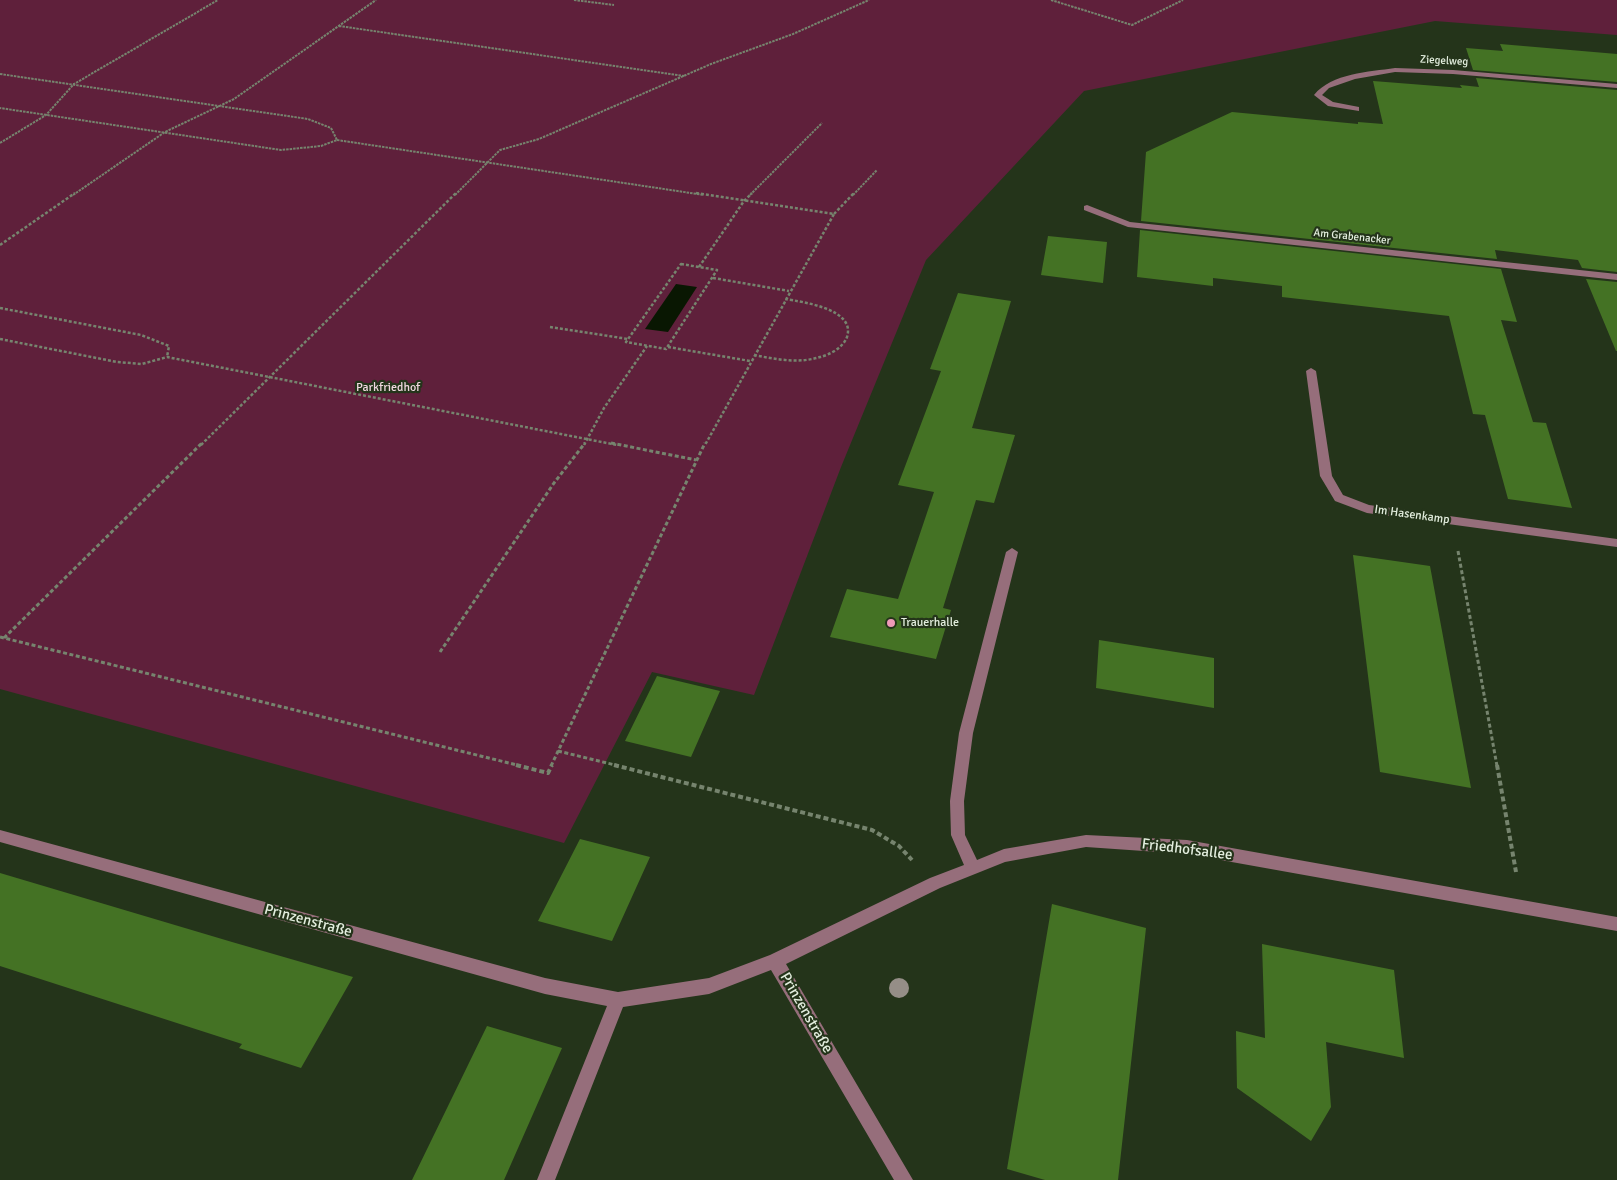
<!DOCTYPE html>
<html>
<head>
<meta charset="utf-8">
<style>
	body { margin:0 }
	canvas { display:block; background:#24341a }
</style>
</head>
<body>
<canvas width="1617" height="1180"></canvas>
<script>
const g = document.querySelector('canvas').getContext('2d');
g.lineJoin = 'round';
function fill(path, color) { g.fillStyle = color; g.fill(path, 'evenodd'); }
function stroke(path, color, width, dash) { g.strokeStyle = color; g.lineWidth = width; g.lineCap = dash ? 'butt' : 'round'; g.setLineDash(dash || []); g.stroke(path); }
function write(font, color, halo, rows, align = 'center') {
  g.font = font + ' Signika,sans-serif'; g.lineWidth = 4.5; g.setLineDash([]); g.textBaseline = 'middle'; g.strokeStyle = halo; g.fillStyle = color; for (const [text, x, y, turn = 0] of rows) {
    g.save(); g.translate(x, y); g.rotate((+turn || 0) * Math.PI / 180); g.textAlign = isNaN(turn) ? turn : align; if (halo) g.strokeText(text, 0, 0); g.fillText(text, 0, 0); g.restore();
  }
}
fill(new Path2D(`
	M0,0h1617v35l-182,-14 -351,70 -158,169 -85,207 -87,228 -102,-23 -88,171 -564,-154z`), '#5f203b');
fill(new Path2D(`
	M676,284l21,3 -29,45 -23,-3z`), '#091702');
fill(new Path2D(`
	M1500,44l117,10v28l-144,-12 -7,-22 37,3z
	M1476,78l141,12v182l-35,-4 -4,-8 -83,-10 2,9 -356,-38 5,-69 86,-40 126,12v-2l25,2 -10,-43 89,7 -2,-3 19,2z
	M1140,230l361,39 16,53 -16,-2 32,102 13,1 26,85 -64,-9 -23,-84 -12,-1 -24,-98 -167,-19v-11l-69,-8v8l-76,-9z
	M1048,236l59,6 -4,41 -62,-8z
	M1586,279l31,3v69h-1z
	M958,293l53,8 -39,127 43,7 -21,68 -18,-3 -33,108 8,2 -15,49 -106,-22 17,-48 51,10 36,-107 -36,-7 43,-114 -11,-2z
	M1353,555l77,11 41,222 -91,-16z
	M1099,640l115,18v50l-118,-20z
	M657,676l63,15 -29,66 -66,-16z
	M580,839l70,18 -38,84 -74,-20z
	M0,873l232,69 121,35 -52,91 -62,-20 3,-4 -242,-78z
	M1052,904l94,24 -28,252h-73l-38,-11z
	M1262,944l132,26 10,88 -78,-16 5,65 -20,34 -74,-53 -1,-57 29,7z
	M487,1026l75,22 -58,132h-92z`), '#447224');
stroke(new Path2D(`
	M574,0l40,5
	M1051,0l81,25 51,-25
	M339,26l345,50
	M0,74l308,45 23,9 6,12 -16,6 -40,4 -281,-42
	M337,140l367,55
	M0,143l46,-28 28,-31 144,-84
	M73,195l92,-63 69,-33 142,-99
	M455,195l45,-45 39,-11 172,-75 82,-30 76,-34
	M750,195l72,-72
	M853,195l24,-25`), '#76846e', 2, [2.5, 1]);
stroke(new Path2D(`
	M696,193l138,21 -129,231
	M834,214l20,-21
	M0,245l75,-52
	M681,264l36,6 -51,79 -40,-7z
	M699,267l45,-66 8,-8
	M713,278l76,13
	M0,308l141,27 28,11 -2,11
	M550,327l78,12
	M0,339l117,23 25,2 25,-7 450,88
	M668,347l82,14
	M754,355c21,4 44,9 66,2 9,-2 23,-9 27,-20 9,-28 -44,-35 -62,-38
	M201,445l255,-252
	M584,445l20,-37 43,-62`), '#76846e', 2.5, [3, 2]);
stroke(new Path2D(`
	M611,443l85,17
	M1458,551l39,215
	M0,637l521,129
	M4,638l198,-195
	M440,652l114,-169 31,-40
	M558,751l61,15
	M551,766l154,-323`), '#76846e', 3, [4, 2.5]);
stroke(new Path2D(`
	M516,765l32,8 4,-8
	M614,765l258,65 27,16 13,14
	M1497,765l19,107`), '#76846e', 4, [5, 3]);
fill(new Path2D(`
	M1395,68l58,2 164,14v4l-164,-14 -58,-2 -40,7 -26,9 -7,7 11,7 26,5v4l-31,-5 -14,-11c18,-22 55,-23 81,-27z
	M1087,205l43,17 487,52v6l-489,-53 -44,-17v-4z
	M1311,368l5,3 16,105 11,19 26,10 248,34v8l-250,-34 -32,-12 -15,-25 -14,-105z
	M1012,548l6,4 -45,181 -9,68 1,34 12,25 27,-11 82,-14 101,5 430,77v14l-430,-77 -101,-7 -81,15 -65,26 -154,76 127,216h-19l-123,-210 -62,24 -86,13 -68,173h-18l70,-174 -62,-12 -545,-152v-12l545,148 73,14 91,-14 61,-23 160,-77 34,-13 -13,-30 -1,-34 9,-68 47,-181z`), '#966e7b');
g.fillStyle = '#958e87';
for (const [x, y] of [
	[899,988]
]) { g.beginPath(); g.arc(x, y, 10, 0, 2 * Math.PI); g.fill(); }
for (const [x, y, r, color] of [
	[891,623,5,"#ef9ab8"]
]) { const dot = new Path2D(); dot.arc(x, y, r, 0, 2 * Math.PI); g.fillStyle = color; g.fill(dot); stroke(dot, '#24341a', 2); }
write('11px', '#e3eede', '#24341a', [
	["Ziegelweg",1444,61,3],
	["Am Grabenacker",1352,237,6]
]);
write('12px', '#f1d8e0', '#24341a', [
	["Parkfriedhof",388,388]
]);
write('12px', '#e3eede', '#24341a', [
	["Im Hasenkamp",1412,515,8]
]);
write('12px', '#e3eede', '#24341a', [
	["Trauerhalle",901,623]
], 'left');
write('15px', '#e3eede', '#24341a', [
	["Friedhofsallee",1187,850,7],
	["Prinzenstraße",308,921,15],
	["Prinzenstraße",806,1013,60]
]);
</script>
</body>
</html>
